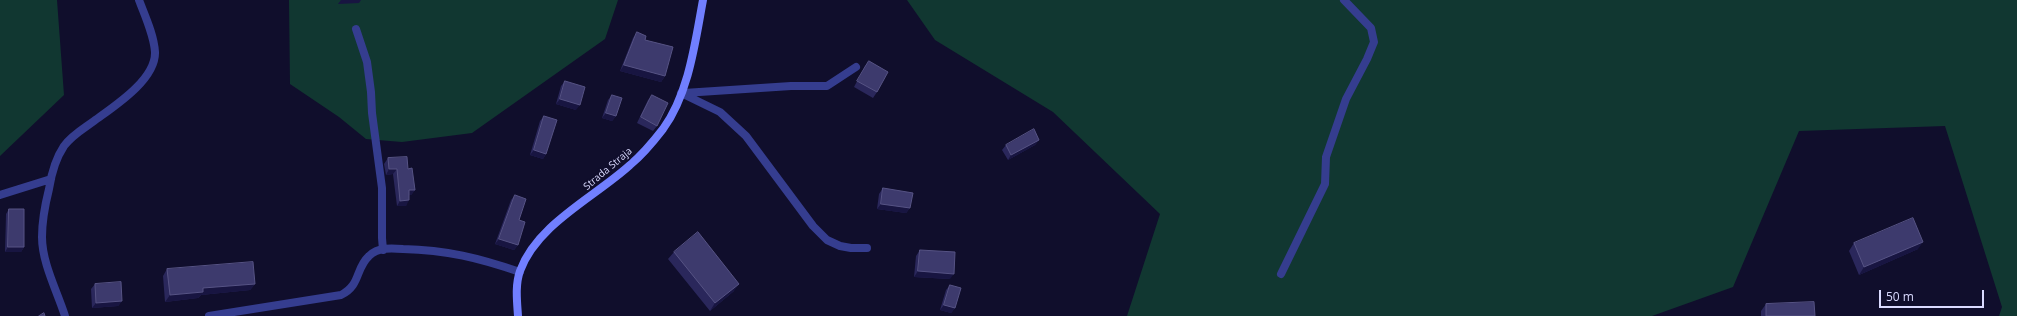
<!DOCTYPE html>
<html>
<head>
<meta charset="utf-8">
<style>
	body { margin:0 }
	#map { position:relative; width:2017px; height:316px; overflow:hidden; background:#100e2c; font-family:"Open Sans",sans-serif }
	canvas { display:block }
	.scale { position:absolute; left:1879px; top:290px; width:105px; height:18px; box-sizing:border-box; border:2px solid #dadaff; border-top:0; padding-left:5px; font-size:12px; line-height:14px; white-space:nowrap; color:#dadaff; -webkit-text-stroke:3px #100e2c; paint-order:stroke }
</style>
</head>
<body>
<div id="map">
<canvas width="2017" height="316"></canvas>
<div class="scale">50 m</div>
</div>
<script>
const g = document.querySelector('canvas').getContext('2d');
g.lineJoin = 'round';
function fill(path, color) { g.fillStyle = color; g.fill(path, 'evenodd'); }
function stroke(path, color, width, dash) { g.strokeStyle = color; g.lineWidth = width; g.lineCap = dash ? 'butt' : 'round'; g.setLineDash(dash || []); g.stroke(path); }
function write(font, color, halo, rows, align = 'center') {
  g.font = font + ' "Open Sans",sans-serif'; g.lineWidth = 3.5; g.setLineDash([]); g.textBaseline = 'middle'; g.strokeStyle = halo; g.fillStyle = color; for (const [text, x, y, turn = 0] of rows) {
    g.save(); g.translate(x, y); g.rotate((+turn || 0) * Math.PI / 180); g.textAlign = isNaN(turn) ? turn : align; if (halo) g.strokeText(text, 0, 0); g.fillText(text, 0, 0); g.restore();
  }
}
fill(new Path2D(`
	M0,0h57l7,95 -64,61z
	M289,0h329l-13,39 -133,94 -70,9 -36,-3 -27,-22 -49,-33z
	M907,0h1110v316h-18l3,-9 -57,-181 -146,5 -66,156 -81,29h-525l33,-102 -107,-102 -118,-72z`), '#113731');
stroke(new Path2D(`
	M356,29l11,33 4,30 1,21 10,75v50l1,12
	M681,93l39,19 26,24 67,90 14,14 13,6 11,2h16
	M684,93l107,-7h36l29,-19
	M0,195l51,-16
	M1281,274l44,-90 1,-27 20,-58 21,-40 7,-17 -3,-14 -27,-28
	M65,316c-8,-25 -23,-53 -23,-79 0,-16 3,-32 7,-48 2,-13 7,-31 15,-43 8,-11 19,-17 30,-25 19,-14 62,-41 61,-69 -1,-17 -10,-36 -16,-52
	M209,316l132,-21c20,-10 14,-26 28,-39 9,-9 23,-8 34,-7 44,1 76,9 117,23`), '#353d8f', 8);
stroke(new Path2D(`
	M518,316c-1,-15 -3,-31 2,-45 17,-47 75,-74 110,-106 12,-10 23,-23 33,-36 26,-36 32,-86 40,-129`), '#717fff', 8);
fill(new Path2D(`
	M637,32l8,8 20,36 -4,6 -41,-11 13,-33z
	M869,61l8,31 -4,6 -19,-11 11,-21z
	M565,81l11,29 -20,-6 5,-18z
	M612,95l4,21 -4,5 -10,-3 6,-18z
	M652,95l5,31 -4,5 -16,-8 11,-23z
	M544,116l2,38 -3,5 -13,-4 10,-34z
	M1039,140l-4,5 -27,15 -6,-10 4,-5z
	M388,158l20,11 7,21 -4,5h-2l-3,11h-9l-4,-32 -7,1 -2,-11z
	M883,188l27,20 -4,5 -29,-4 2,-15z
	M515,195l4,25 -1,25 -4,5 -19,-6 16,-44z
	M9,209l15,38 -3,5h-16l1,-38z
	M1854,243l64,6 -59,26 -10,-24z
	M920,250l30,29 -36,-2 2,-21z
	M674,252l60,39 -24,20 -42,-52z
	M167,269l88,15 -5,6 -49,5 -3,3 -33,4 -2,-26z
	M95,284l27,17 -4,5 -26,2 -1,-19z
	M950,285l5,23 -4,5 -11,-3 6,-20z
	M1766,304l49,12h-54v-5z`), '#2a275b');
fill(new Path2D(`
	M341,0h20l-2,3 -21,1z
	M624,65l41,11 -4,6 -41,-11z
	M560,99l20,6 -4,5 -20,-6z
	M606,113l10,3 -4,5 -10,-3z
	M1039,140l-4,5 -27,15 3,-5z
	M534,150l12,4 -3,5 -13,-4z
	M389,169h8l-4,5 -7,1z
	M409,190h6l-4,5 -6,1z
	M409,200l-3,6h-9l3,-5z
	M881,204l29,4 -4,5 -29,-4z
	M499,239l19,6 -4,5 -19,-6z
	M1923,242l-5,7 -59,26 5,-8z
	M8,247h16l-3,5h-16z
	M918,271l36,3 -4,5 -36,-2z
	M255,284l-5,6 -49,5 -3,3 -33,4 5,-7 33,-7z
	M739,284l-5,7 -24,20 5,-8z
	M122,301l-4,5 -26,2 4,-5z
	M944,305l11,3 -4,5 -11,-3z`), '#181541');
const building = new Path2D(`
	M637,32l9,4 -1,4 28,7 -8,29 -41,-11z
	M869,61l19,11 -11,20 -20,-11z
	M565,81l20,6 -5,18 -20,-6z
	M612,95l10,3 -6,18 -10,-3z
	M652,95l16,8 -11,23 -16,-9z
	M544,116l13,4 -11,34 -12,-4z
	M1034,129l5,11 -28,15 -5,-10z
	M407,157l1,12 4,-1 3,22h-6v10l-9,1 -3,-32h-8l-1,-11z
	M883,188l30,5 -3,15 -29,-4z
	M515,195l11,4 -7,21 6,2 -7,23 -19,-6z
	M9,209h15v38h-16z
	M1913,218l10,24 -59,25 -10,-24z
	M698,232l41,52 -24,19 -41,-51z
	M920,250l35,2 -1,22 -36,-3z
	M253,262l2,22 -52,4v4l-33,3 -3,-26z
	M121,282l1,19 -26,2 -1,-19z
	M950,285l11,3 -6,20 -11,-3z
	M1814,302l1,14h-49v-12z
	M44,313l1,3h-6z`);
fill(building, '#3d3a6d');
stroke(building, '#565384', 1);
write('10px', '#dadaff', '#100e2c', [
	["Strada Straja",608,169,-40]
]);
</script>
</body>
</html>
